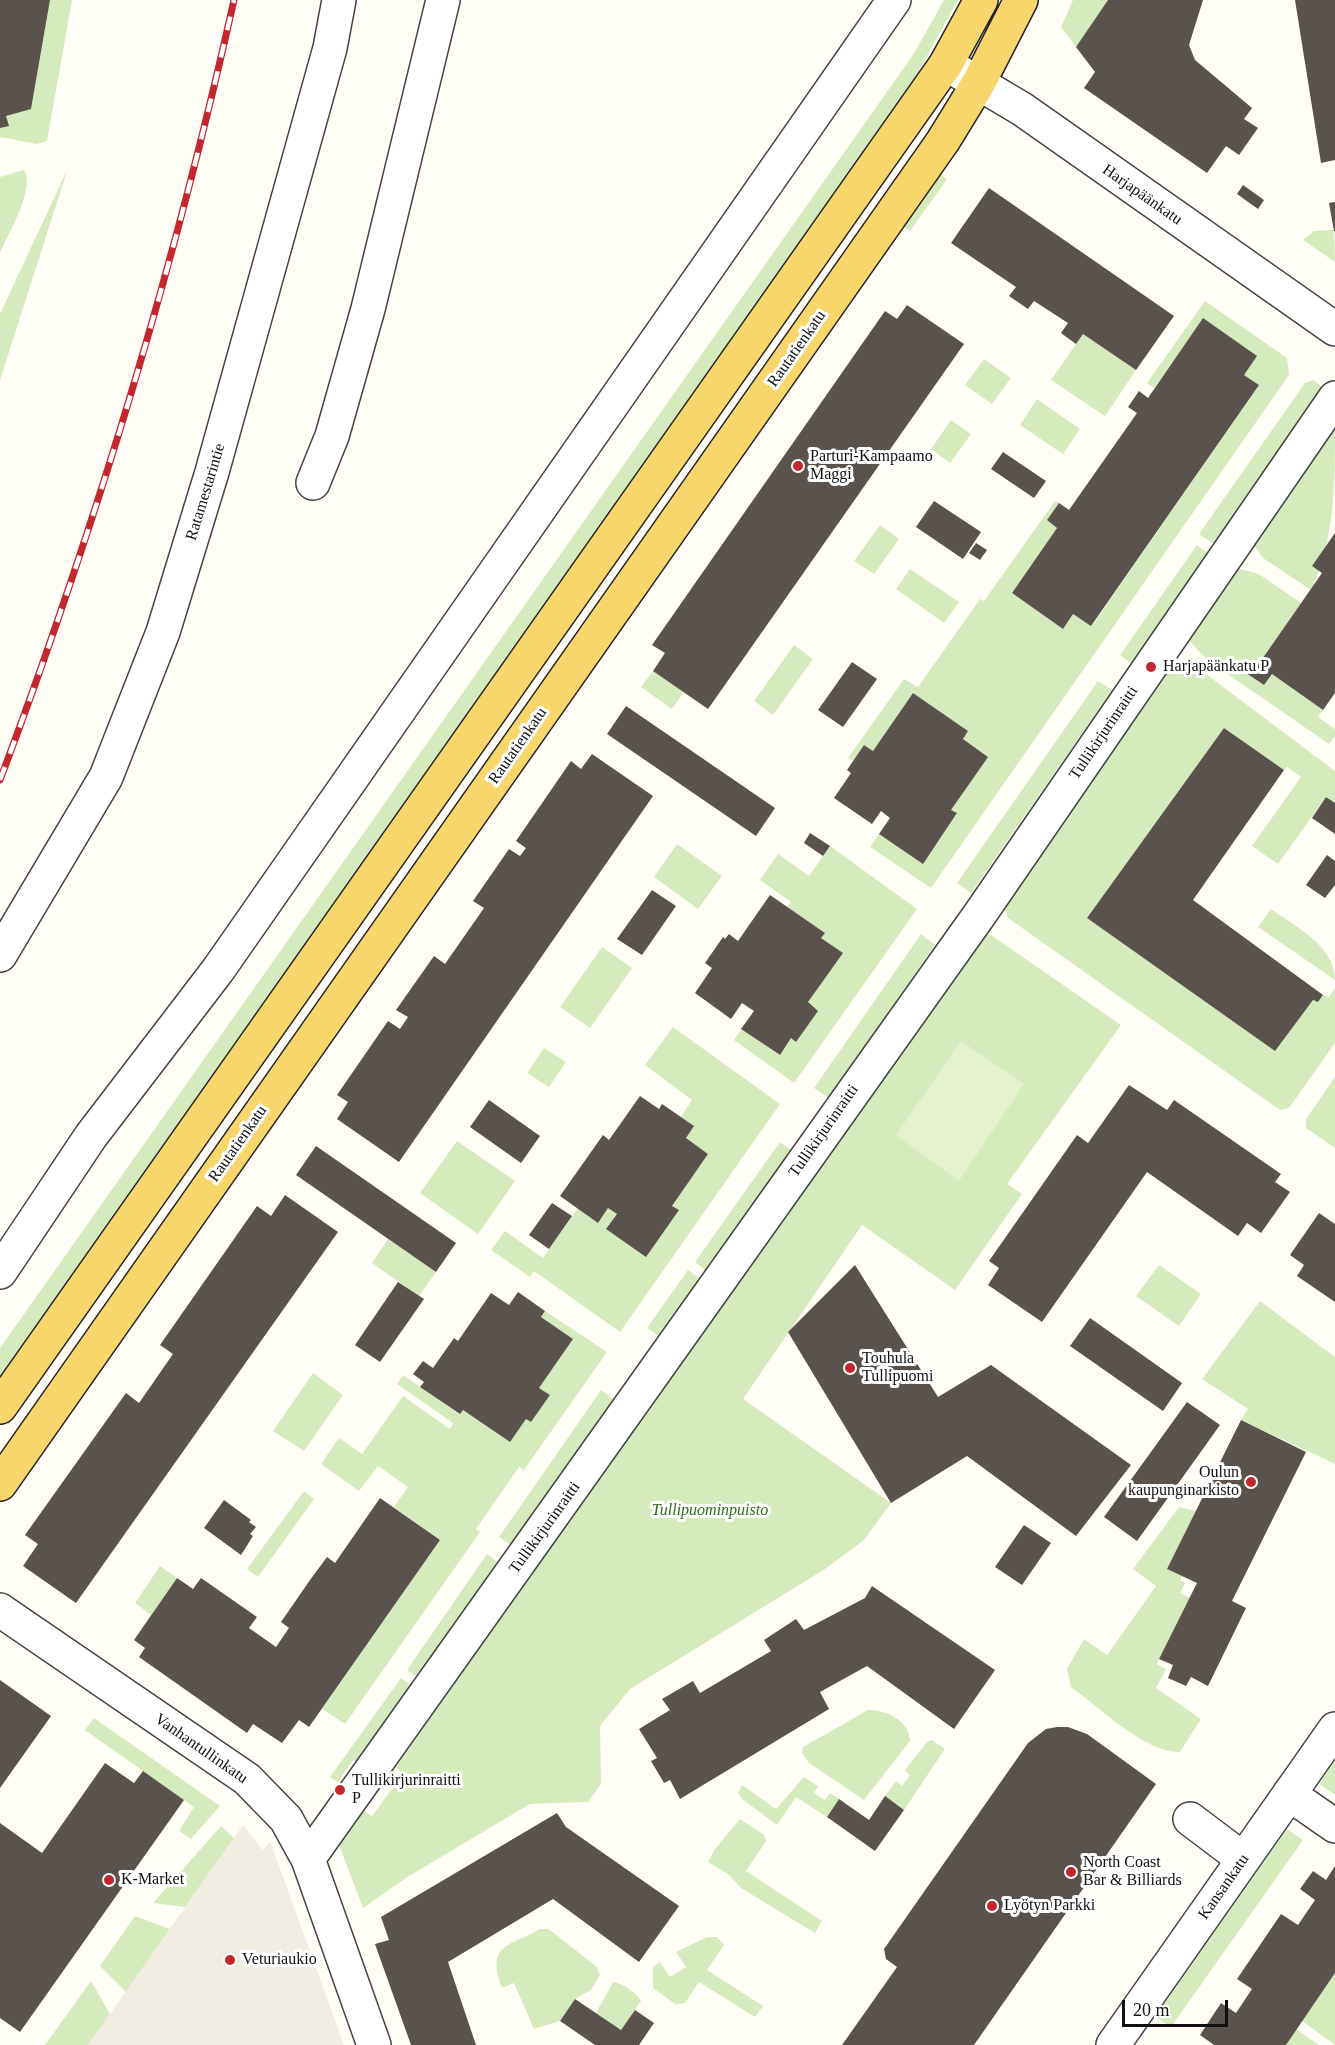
<!DOCTYPE html>
<html>
<head>
<meta charset="utf-8">
<style>
	body { margin:0 }
	#map { position:relative; width:1335px; height:2045px; overflow:hidden; background:#fffdf5; font-family:"Times New Roman",serif }
	canvas { display:block }
	.scale { position:absolute; left:1122px; top:2000px; width:106px; height:27px; box-sizing:border-box; border:3px solid #111; border-top:0; padding-left:8px; font-size:18px; line-height:21px; white-space:nowrap; color:#111; -webkit-text-stroke:4px #fff; paint-order:stroke }
</style>
</head>
<body>
<div id="map">
<canvas width="1335" height="2045"></canvas>
<div class="scale">20 m</div>
</div>
<script>
const g = document.querySelector('canvas').getContext('2d');
g.lineJoin = 'round';
function fill(path, color) { g.fillStyle = color; g.fill(path, 'evenodd'); }
function stroke(path, color, width, dash) { g.strokeStyle = color; g.lineWidth = width; g.lineCap = dash ? 'butt' : 'round'; g.setLineDash(dash || []); g.stroke(path); }
function write(font, color, halo, rows, align = 'center') {
  g.font = font + ' "Times New Roman",serif'; g.lineWidth = 6; g.setLineDash([]); g.textBaseline = 'middle'; g.strokeStyle = halo; g.fillStyle = color; for (const [text, x, y, turn = 0] of rows) {
    g.save(); g.translate(x, y); g.rotate((+turn || 0) * Math.PI / 180); g.textAlign = isNaN(turn) ? turn : align; if (halo) g.strokeText(text, 0, 0); g.fillText(text, 0, 0); g.restore();
  }
}
fill(new Path2D(`
	M50,0h22l-25,141 -10,3 -37,-7v-9l8,-2 -2,-10 25,-8z
	M944,0h14l-55,99 -903,1289v-40l913,-1293z
	M1073,0h35l-32,47 -15,-20z
	M68,168l-68,212v-66z
	M24,170c12,18 -16,64 -24,83v-76z
	M936,171l11,8 -37,52 -11,-8z
	M1334,230l1,32 -32,-22 11,-9z
	M1205,301l82,57 2,17 -358,513 -61,-41 9,-13 44,29 34,-49 -6,-4 36,-54 -24,-17 5,-8 -55,-38 -40,58 -9,-6 -11,16 -5,-3 56,-79 14,8 62,-88 4,2 71,-100 4,2 -12,17 10,8 -45,65 51,36 10,-15 19,12 167,-241 -15,-10 -41,-56 -49,69 -7,-5z
	M1083,334l53,36 -31,46 -54,-36z
	M984,359l27,19 -19,26 -27,-19z
	M1314,380l8,8 -1,6 -106,151 -16,-11 106,-151z
	M1037,399l43,30 -17,25 -43,-29z
	M951,420l20,14 -21,29 -19,-14z
	M1335,426c0,57 0,115 -24,164l-48,-32 -10,-14z
	M880,525l19,14 -25,35 -20,-13z
	M1197,545l12,9 -77,110 -12,-9z
	M1236,568l23,6 42,29 -43,62 -4,-3 -8,11 18,12 8,-11 51,36 -5,7 17,12v7l-6,8 -123,-85 -19,-21z
	M910,569l49,33 -15,21 -48,-34z
	M794,645l19,14 -40,56 -19,-14z
	M1170,662l28,6 137,103v32l-9,-6 -48,67 -26,-18 49,-69 -14,-10 -3,3 -60,-42 -137,190 188,132 38,-50 5,2 5,-7 6,2 6,-9v55l-46,65 -9,2 -272,-192 -5,-13z
	M653,671l31,21 -12,17 -31,-22z
	M1098,681l14,9 -141,203 -14,-10z
	M677,844l45,32 -24,33 -44,-32z
	M830,846l87,63 -123,174 -60,-43 7,-11 38,26 12,-17 5,4 21,-31 -9,-9 34,-49 -21,-15 4,-5 -37,-26 3,-5 -31,-22 18,-26 31,22z
	M1271,909c25,18 64,37 64,71l-77,-53z
	M921,934l14,11 -106,153 -15,-10z
	M983,934l8,1 130,90 -114,159 15,10 -67,96 -93,-65 -119,174 148,104 -27,37 -39,29 -195,120 -30,37 1,58 -13,18 -58,2 -121,72 -46,32 -24,-63 25,-34 8,5 31,-42 -7,-7z
	M602,947l30,21 -42,60 -30,-21z
	M673,1027l107,77 -160,228 -86,-61 -4,6 -39,-27 14,-19 38,27 35,-50 20,15 10,-15 9,6 -11,15 72,-19 -6,-4 36,-52 -22,-16 8,-12 -13,-9 11,-17 -47,-35z
	M544,1048l22,14 -17,25 -22,-14z
	M1335,1077v71l-29,-20v-9z
	M457,1141l58,40 -37,53 -58,-41z
	M780,1142l11,8 -86,120 -10,-8z
	M388,1239l48,33 -17,24 -47,-33z
	M1159,1265l42,29 -22,32 -43,-30z
	M688,1270l13,9 -41,58 -13,-9z
	M1260,1301l75,56v107l-94,-44 7,-11 -46,-30z
	M545,1311l62,41 -83,118 -5,-3 -43,62 4,3 -135,192 -23,-15 118,-169 -46,-33 14,-20 -30,-21 -19,25 -38,-27 18,-26 23,16 41,-58 47,33 3,-6 -56,-39 6,-9 56,39 4,-4 47,32 16,-23 5,3 19,-27 -11,-7 34,-49 -32,-22z
	M313,1373l30,22 -39,56 -31,-20z
	M601,1390l15,11 -101,147 -16,-11z
	M304,1491l10,8 -56,78 -11,-8z
	M1179,1507l17,4 -29,58 15,7 -2,4 5,3 -5,10 10,5 -33,66 9,5 -10,19 45,31 -21,33c-35,1 -81,-45 -109,-65l-4,-18 17,-30 23,16 49,-69 -23,-17z
	M487,1554l15,11 -81,115 -14,-10z
	M160,1566l17,12 -26,37 -16,-12z
	M401,1678l14,10 -54,77 -8,-5 -15,22 -8,-5z
	M868,1710c19,0 41,10 42,31l-46,59 -55,-37 -7,-10 1,-6z
	M94,1718l126,88 -29,33 -12,-8 15,-24 -109,-77z
	M932,1740l13,9 -41,61 -19,-14 11,-15 6,5 8,-11 -5,-5 22,-28z
	M1335,1761v32l-1,1 -15,-10z
	M804,1777l14,9 -4,7 11,7 5,-7 9,6 -12,18 -31,-20 -19,28 -35,-26 -4,-6 4,-8 34,24z
	M740,1819l24,16 2,6 -20,30 76,50 -7,12 -74,-45 -13,-14 -20,-12 7,-13z
	M221,1826l13,12 -49,69 -32,-4z
	M1287,1829l16,11 -132,187 -16,-10z
	M135,1916l35,13 -44,63 -26,-26z
	M540,1929h8l6,4 43,34 3,8 -9,15 -16,9 -15,22 -26,8 -20,-46 -12,5c-16,-43 5,-41 38,-59z
	M707,1937h10l7,8 -17,25 56,36 -8,11 -56,-35 -14,21 -10,1 -22,-16v-21l7,-5 10,15 16,-10 -10,-15z
	M1335,1973v72l-33,-24z
	M91,1981l19,33 -22,31h-43z
	M613,1982c9,1 24,11 28,19l-20,29 -25,-17z
	M1296,2029l23,16h-33z`), '#d5ebbd');
fill(new Path2D(`
	M961,1041l63,43 -65,97 -63,-46z`), '#e6f2cf');
fill(new Path2D(`
	M243,1825l20,25 7,-9 74,204h-256z`), '#f1ede2');
fill(new Path2D(`
	M0,0h50l-19,109 -25,7 3,10 -9,2z
	M1108,0h95l-14,45 6,15 57,48 -8,11 14,9 -19,27 -13,-9 -19,27 -123,-85 11,-16 -19,-25z
	M1295,0h40v160l-14,3z
	M1243,185l21,15 -6,9 -21,-15z
	M989,188l185,128 -38,54 -53,-36 -7,10 -15,-11 7,-10 -34,-22 -6,8 -19,-13 7,-9 -65,-44z
	M1335,202v29h-1l-5,-28z
	M907,305l57,39 -256,365 -55,-38 12,-18 -13,-8 233,-334 12,8z
	M1203,318l54,38 -13,19 15,10 -168,241 -18,-12 -10,15 -51,-36 45,-65 -10,-8 12,-17 10,7 68,-97 -9,-6 11,-16 9,7z
	M1003,452l43,29 -12,17 -43,-29z
	M934,501l47,31 -18,27 -47,-32z
	M1335,533v160l-12,17 -51,-36 -8,11 -18,-12 8,-11 4,3 64,-92 -10,-7z
	M976,543l11,7 -7,10 -11,-7z
	M852,662l25,17 -34,48 -25,-17z
	M913,693l55,38 -5,8 25,18 -37,53 6,3 -34,51 -44,-30 11,-16 -9,-7 -9,13 -38,-26 17,-25 -4,-3 17,-25 9,6z
	M626,706l149,102 -19,28 -149,-102z
	M1224,728l60,42 -91,130 130,95 -5,7 -5,-2 -38,51 -188,-133z
	M592,754l61,42 -254,366 -62,-43 11,-17 -11,-7 51,-74 12,8 8,-12 -12,-7 38,-54 11,8 39,-56 -11,-7 36,-52 11,7 6,-8 -10,-7 55,-80 10,8z
	M1326,797l9,6v31l-23,-16z
	M810,833l20,13 -7,10 -19,-13z
	M1327,855l8,6v24l-10,13 -19,-13z
	M652,890l24,16 -34,49 -25,-16z
	M770,895l55,38 -4,5 22,15 -35,49 10,9 -22,31 -5,-4 -11,17 -39,-26 13,-18 -12,-8 -11,16 -36,-26 17,-25 -7,-5 18,-26 2,2 4,-5 9,7z
	M1129,1085l38,25 7,-10 107,74 -6,8 15,10 -29,41 -14,-10 -9,13 -91,-64 -105,150 -54,-37 11,-17 -10,-7 88,-126 11,8z
	M640,1096l19,13 3,-5 32,22 -8,12 22,16 -36,52 7,4 -33,47 -40,-28 11,-15 -9,-6 -10,15 -38,-27 43,-61 6,5z
	M489,1100l51,36 -19,27 -51,-36z
	M316,1146l140,97 -20,29 -140,-97z
	M285,1195l53,37 -262,371 -53,-37 15,-22 -13,-9 101,-142 13,10 34,-49 -13,-9 97,-139 14,10z
	M552,1203l20,13 -23,33 -20,-14z
	M1319,1213l16,11v78l-38,-26 7,-11 -14,-10z
	M855,1265l83,132 53,-32 140,100 -55,71 -109,-80 -76,47 -103,-171z
	M398,1282l26,17 -44,63 -25,-17z
	M518,1292l27,19 -4,6 32,22 -34,49 11,7 -19,27 -5,-3 -16,23 -47,-32 -3,4 -40,-27 4,-5 -11,-8 10,-13 10,7 21,-30 4,3 33,-48 18,12z
	M1090,1318l92,65 -19,28 -93,-65z
	M1187,1402l33,23 -83,116 -33,-24z
	M1241,1420l65,32 -74,149 14,7 -38,78 -17,-9 -5,9 -18,-8 5,-13 -14,-6 38,-76 -30,-14z
	M380,1498l60,42 -131,187 -10,-7 -17,23 -29,-19 -6,9 -108,-76 6,-9 -11,-8 43,-62 16,11 8,-11 56,39 -8,11 27,19 13,-19 -8,-6 29,-42 17,-23 8,6z
	M224,1500l27,20 -2,2 7,5 -6,7 3,2 -12,19 -37,-27z
	M1024,1525l27,18 -29,42 -27,-18z
	M872,1586l123,84 -41,59 -87,-63 -47,26 9,17 -149,90 -10,-19 -6,3 -13,-22 6,-3 -18,-29 31,-19 -8,-11 31,-18 7,12 71,-42 -7,-11 32,-21 8,11 61,-32z
	M0,1680l51,36 -51,72z
	M1057,1727h11l19,7 69,50 -182,261h-132l55,-78 -11,-8 -2,-10 144,-206 18,-14z
	M105,1763l29,20 9,-12 41,29 -164,232 -20,-14v-195l42,30z
	M885,1796l19,14 -29,41 -48,-34 12,-18 30,21z
	M557,1813l9,14 113,79 -40,56 -86,-63 -105,63 28,83h-65l-36,-101 14,-4 -8,-23z
	M1335,1866v107l-49,72h-72l-14,-10 21,-32 15,10 16,-24 -15,-10 44,-65 17,11 17,-25 -15,-11 13,-18 13,9z
	M575,1999l46,31 14,-20 19,13 -15,22h-44l-35,-24z`), '#5a524d');
const minor = new Path2D(`
	M946,64l76,45 313,220
	M313,483l19,-47 36,-127 75,-309
	M0,955l106,-178 57,-145 49,-160 118,-424 9,-48
	M0,1272l91,-136 127,-166 676,-970
	M0,1610l247,169 39,40 22,40 66,186
	M1289,1794l46,32
	M1190,1819l53,40
	M308,1859l672,-945 355,-516
	M1113,2045l222,-316`);
const major = new Path2D(`
	M0,1407l946,-1343 35,-64
	M0,1484l943,-1343 35,-57 43,-84`);
stroke(minor, '#444', 36);
stroke(major, '#222', 36);
stroke(minor, '#fff', 33);
stroke(major, '#f9d66b', 33);
const rail = new Path2D(`
	M0,780c96,-255 175,-514 234,-780`);
stroke(rail, '#c4262e', 7);
stroke(rail, '#fff', 4.5, [14]);
for (const [x, y, r, color] of [
	[798,466,6,"#c4262e"],
	[1151,667,6,"#c4262e"],
	[850,1368,6,"#c4262e"],
	[1251,1482,6,"#c4262e"],
	[340,1790,6,"#c4262e"],
	[1071,1872,6,"#c4262e"],
	[109,1880,6,"#c4262e"],
	[992,1906,6,"#c4262e"],
	[230,1960,6,"#c4262e"]
]) { const dot = new Path2D(); dot.arc(x, y, r, 0, 2 * Math.PI); g.fillStyle = color; g.fill(dot); stroke(dot, '#fff', 2); }
write('16px', '#111', '#fff', [
	["Harjapäänkatu",1142,195,35],
	["Rautatienkatu",797,349,-55],
	["Ratamestarintie",206,492,-73],
	["Tullikirjurinraitti",1104,733,-56],
	["Rautatienkatu",518,746,-55],
	["Tullikirjurinraitti",824,1131,-55],
	["Rautatienkatu",238,1144,-55],
	["Tullikirjurinraitti",545,1528,-54],
	["Vanhantullinkatu",201,1749,35],
	["Kansankatu",1224,1887,-55]
]);
write('16px', '#111', '#fff', [
	["Parturi-Kampaamo",810,457],
	["Maggi",810,475],
	["Harjapäänkatu P",1163,667],
	["Touhula",862,1359],
	["Tullipuomi",862,1377],
	["Oulun",1239,1473,"right"],
	["kaupunginarkisto",1239,1491,"right"],
	["Tullikirjurinraitti",352,1781],
	["P",352,1799],
	["North Coast",1083,1863],
	["Bar & Billiards",1083,1881],
	["K-Market",121,1880],
	["Lyötyn Parkki",1004,1906],
	["Veturiaukio",242,1960]
], 'left');
write('italic 16px', '#2f6b1f', '#fff', [
	["Tullipuominpuisto",710,1511]
]);
</script>
</body>
</html>
